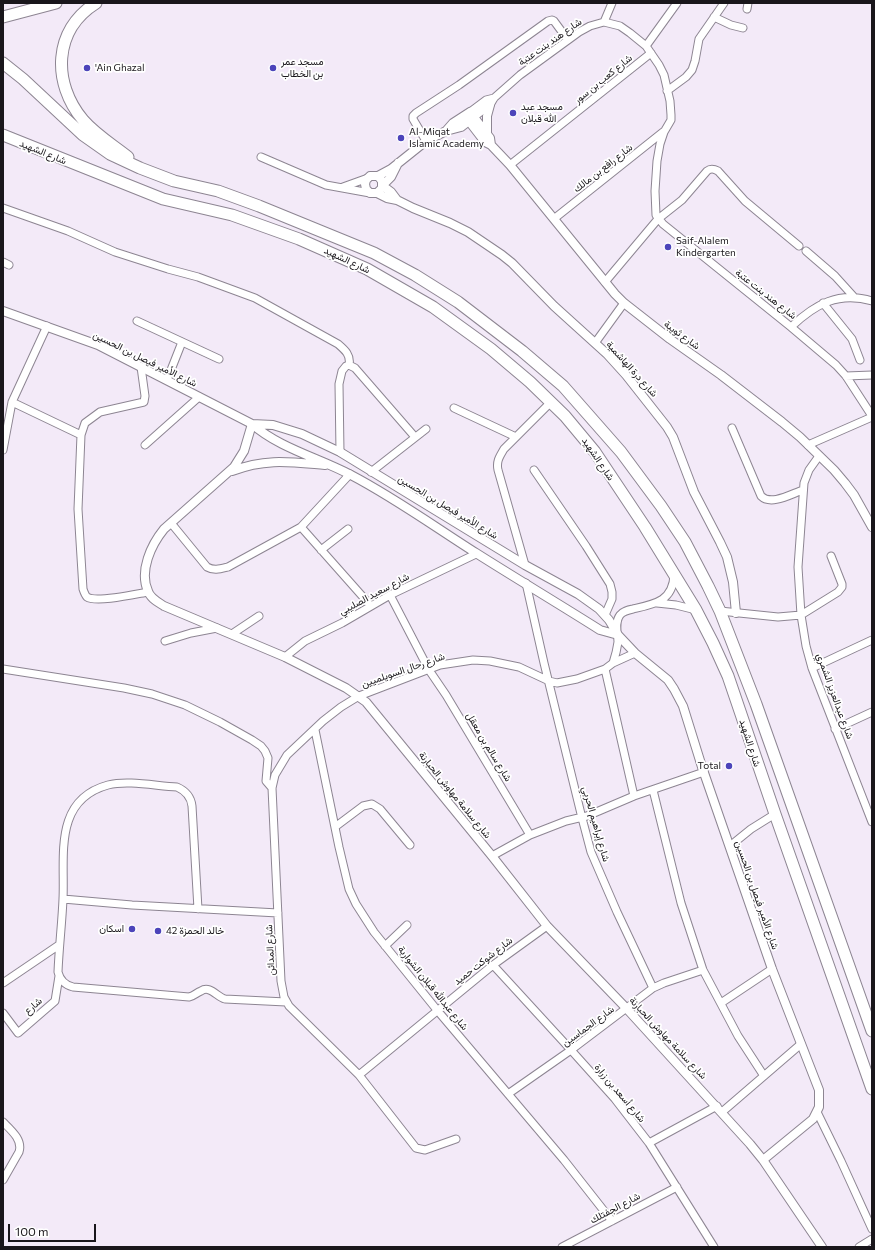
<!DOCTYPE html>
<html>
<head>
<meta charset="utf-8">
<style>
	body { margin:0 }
	#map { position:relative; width:875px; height:1250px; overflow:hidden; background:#f3eaf8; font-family:Commissioner,sans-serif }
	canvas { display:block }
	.frame { position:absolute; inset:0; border:4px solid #19161b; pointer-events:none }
	.scale { position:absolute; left:8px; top:1224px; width:88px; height:18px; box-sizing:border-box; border:2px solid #19161b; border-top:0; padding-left:5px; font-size:12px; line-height:14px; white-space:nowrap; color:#19161b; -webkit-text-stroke:3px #fff; paint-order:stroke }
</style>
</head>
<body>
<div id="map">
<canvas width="875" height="1250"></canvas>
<div class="frame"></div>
<div class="scale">100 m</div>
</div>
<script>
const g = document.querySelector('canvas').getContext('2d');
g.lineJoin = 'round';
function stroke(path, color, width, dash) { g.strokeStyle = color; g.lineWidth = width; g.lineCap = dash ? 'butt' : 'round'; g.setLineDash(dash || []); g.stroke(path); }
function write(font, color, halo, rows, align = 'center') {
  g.font = font + ' Commissioner,Vazirmatn,sans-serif'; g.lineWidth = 3.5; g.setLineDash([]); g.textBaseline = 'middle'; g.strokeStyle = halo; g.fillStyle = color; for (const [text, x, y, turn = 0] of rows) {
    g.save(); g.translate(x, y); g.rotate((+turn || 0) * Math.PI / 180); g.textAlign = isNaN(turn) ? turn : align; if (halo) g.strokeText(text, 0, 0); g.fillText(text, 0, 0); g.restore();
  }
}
const minor = new Path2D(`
	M747,9l1,-6
	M714,17l17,8 12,3
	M604,22l8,-19
	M646,46l31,-43
	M667,91l19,-14 6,-7 3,-9 4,-22 25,-36
	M470,112l16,-12 8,-2
	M474,117l16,-12 4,-7 26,-23 59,-43 11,-6 14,-4 16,4 10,7 16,13 13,19 5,10 6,26 1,14v5l-7,12 -4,12 -3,17 -2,30 1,24 7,9 128,103 45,38 10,11 26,40
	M426,141l-13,-22v-3l3,-3 43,-28 89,-64 4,-1 2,1 14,19
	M261,157l65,28 44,8
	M510,165l141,-112
	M343,187l25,-9
	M3,208l65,23 47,21 53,17 30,8 57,21 83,46c7,6 13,11 11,21
	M555,218l108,-86
	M806,251l29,25 19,21
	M3,262l6,3
	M605,282l53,-63 24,-19 25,-29c4,-3 7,-2 11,0l27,30 54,45
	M823,303l29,36 8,21
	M137,321l82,38
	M791,327c24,-23 48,-36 81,-26
	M595,343l29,-40
	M141,367l4,29 -1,6 -44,10 -15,11 -4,12 -3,74 5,80c1,3 2,6 4,8 9,6 49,-3 61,-5
	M846,376l26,-1
	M167,380l15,-38
	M12,402l69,33
	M454,408l62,29
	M732,428l29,68c10,10 30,-2 42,-6
	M145,445l54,-48
	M808,445l64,-28
	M3,450l9,-48 35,-76
	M340,452l-1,-68 3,-13 4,-5 3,-1 6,3 60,69
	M819,456l-10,14 -5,13 -6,84 3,48 5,31 6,22 60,154
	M534,470l52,76 24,38 2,8v7l-7,16
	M371,472l55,-43
	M171,523l36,44c7,4 13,2 21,0l73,-40 49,-53
	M301,527l70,79
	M321,550l27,-21
	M525,565l-27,-95c-2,-9 2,-14 6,-21l47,-47
	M526,583l18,80 38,155 9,34 26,60 36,76
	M390,595l39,75 17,25 84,140
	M657,603l19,2 20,5
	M720,611l58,6 23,-2 37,-23 4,-5v-3l-11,-28
	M232,634l27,-18
	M165,641l26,-8 26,-5
	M285,657l20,-16 37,-18 48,-28 86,-41
	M613,663c2,-6 4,-13 5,-21 0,-8 -4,-19 2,-27 3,-4 8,-5 13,-6 22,-5 40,-8 41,-34
	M812,668l60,-28
	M3,669l121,19 28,6 33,11 35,17 32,18 9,6 4,5 3,7 -2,23 6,7
	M605,669l29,127
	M835,729l37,-17
	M315,730l24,117 10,42 7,15 18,28 63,78 127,150 48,61
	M653,790l28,113 22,67 35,66 26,40
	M335,827l28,-21 9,-2 8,5 30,36
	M730,846l21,-17 24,-15
	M492,856l38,-21 36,-14 21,-5 47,-20 70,-24
	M63,899l69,6 146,8
	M198,909l-6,-103c-1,-9 -6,-15 -15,-19 -21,-1 -49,-7 -69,-2 -55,15 -43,71 -45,114 -1,24 -4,48 -5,73 2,8 7,13 15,15l116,10c5,-1 7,-4 12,-6 9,-6 16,6 24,8l61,3
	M385,946l22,-21
	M493,965l78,85 44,49 34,44 65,104
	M3,983l56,-38
	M721,1003l51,-34
	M3,1013l15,20 37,-32 4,-25
	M359,1075l134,-110 54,-39
	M508,1094l63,-44 82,-62 11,-5 39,-13
	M722,1112l79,-68
	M817,1112l24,49 31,68
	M3,1122c8,8 20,18 16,30l-16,28
	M456,1139l-31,11 -9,-2 -57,-73 -70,-69 -5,-9 -3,-16 -9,-193 3,-13 12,-20 36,-34 18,-14 18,-11 81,-31 33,-5 17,1 29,6 30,14 8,2 20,-4 28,-10 8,-6 22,-10
	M649,1143l68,-37
	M562,1247l115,-60
	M859,1247l13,-8`);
const tertiary = new Path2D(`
	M465,116l20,26 6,3 19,20 105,129 9,9 46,36 51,36 61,47 18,15 34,33 11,13 9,12 18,32
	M446,131l7,-8 17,-11 20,26 1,7
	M487,134v-18l3,-11
	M378,176l13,-7 35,-28 20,-10 15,-4 13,-10
	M383,185l8,-8 7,-14
	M383,186l8,6 6,8
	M377,193l5,-5v-7l-4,-5h-8l-4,4 -1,4 1,5 4,4h7l10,5 10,2 16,8 37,15 18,9 34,23 10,8 42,43 53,48 19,21 41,52 6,10 21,55 26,50 7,15 6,25 3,31
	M3,311l95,34 154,79c27,24 67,34 99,51 44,23 84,52 125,78 41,26 83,51 124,77l18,5
	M252,424l-8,27 -10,16 -70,62c-13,16 -25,42 -16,62 2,7 10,11 16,15l121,51 61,31 20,14 126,154 55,70 80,83 123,135 13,16 59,87
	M252,424l21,1 29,9 38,18 185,113 53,29 21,15 10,11 9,15 17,18 33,27 6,9 9,17 19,61 70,202 47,121v17l-6,12 -50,41
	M232,471c34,-13 58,-9 93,-6`);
const trunk = new Path2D(`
	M96,3c-43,27 -44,80 -13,117 13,15 30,25 45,37
	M3,17l53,-14
	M3,63l20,16 60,56 27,19 30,14 34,13 44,10 41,15 115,47 41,22 43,27 64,49 41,35 58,66 40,54 24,36 23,44 12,25 36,93 116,327
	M3,135l160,64 69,16 67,24 68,30 66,38 58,42 39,33 35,34 30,36 50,75 51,83 17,33 15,33 47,138 97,275`);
stroke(minor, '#8d8592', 9);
stroke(tertiary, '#8d8592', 10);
stroke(trunk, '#8d8592', 13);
stroke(minor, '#fff', 7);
stroke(tertiary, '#fff', 8);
stroke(trunk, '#fff', 11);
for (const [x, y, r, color] of [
	[87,68,4,"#4c44ba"],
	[273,68,4,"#4c44ba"],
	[513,113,4,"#4c44ba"],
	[401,138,4,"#4c44ba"],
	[668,247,4,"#4c44ba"],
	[729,766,4,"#4c44ba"],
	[132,929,4,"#4c44ba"],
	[158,931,4,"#4c44ba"]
]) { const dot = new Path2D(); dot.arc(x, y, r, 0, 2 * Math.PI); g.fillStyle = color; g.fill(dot); stroke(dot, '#fff', 1.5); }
write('10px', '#19161b', '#fff', [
	["شارع هند بنت عتبة",550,42,-35],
	["شارع كعب بن سور",603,79,-39],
	["شارع الشهيد",43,152,22],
	["شارع رافع بن مالك",603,168,-38],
	["شارع الشهيد",347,260,25],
	["شارع هند بنت عتبة",766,294,38],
	["شارع ثويبة",682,335,36],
	["شارع الأمير فيصل بن الحسين",145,359,26],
	["شارع درة الهاشمية",632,369,48],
	["شارع الشهيد",598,459,56],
	["شارع الأمير فيصل بن الحسين",448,507,31],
	["شارع سعيد الصليبي",374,594,-28],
	["شارع رحال السويلميين",403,670,-19],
	["شارع عبدالعزيز الشمري",835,696,70],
	["شارع الشهيد",750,743,72],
	["شارع سالم بن معقل",489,747,59],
	["شارع سلامة مهاوش الحبارنة",455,795,51],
	["شارع إبراهيم الحربي",596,824,74],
	["شارع الأمير فيصل بن الحسين",757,895,71],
	["شارع المدائن",270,950,-93],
	["شارع شوكت حميد",483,961,-38],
	["شارع عبدالله قبلان الشواربة",433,988,51],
	["شارع",33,1006,-41],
	["شارع الجماسين",588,1026,-36],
	["شارع سلامة مهاوش الحبارنة",668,1038,47],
	["شارع أسعد بن زرارة",620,1093,50],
	["شارع الجفتلك",615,1208,-28]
]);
write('10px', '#19161b', '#fff', [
	["مسجد عمر",281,62],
	["بن الخطاب",281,74],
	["'Ain Ghazal",95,68],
	["مسجد عبد",521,107],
	["الله قبلان",521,119],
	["Al-Miqat",409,132],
	["Islamic Academy",409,144],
	["Saif-Alalem",676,241],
	["Kindergarten",676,253],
	["Total",721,766,"right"],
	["اسكان",124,929,"right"],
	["خالد الحمزة 42",166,931]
], 'left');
</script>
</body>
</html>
